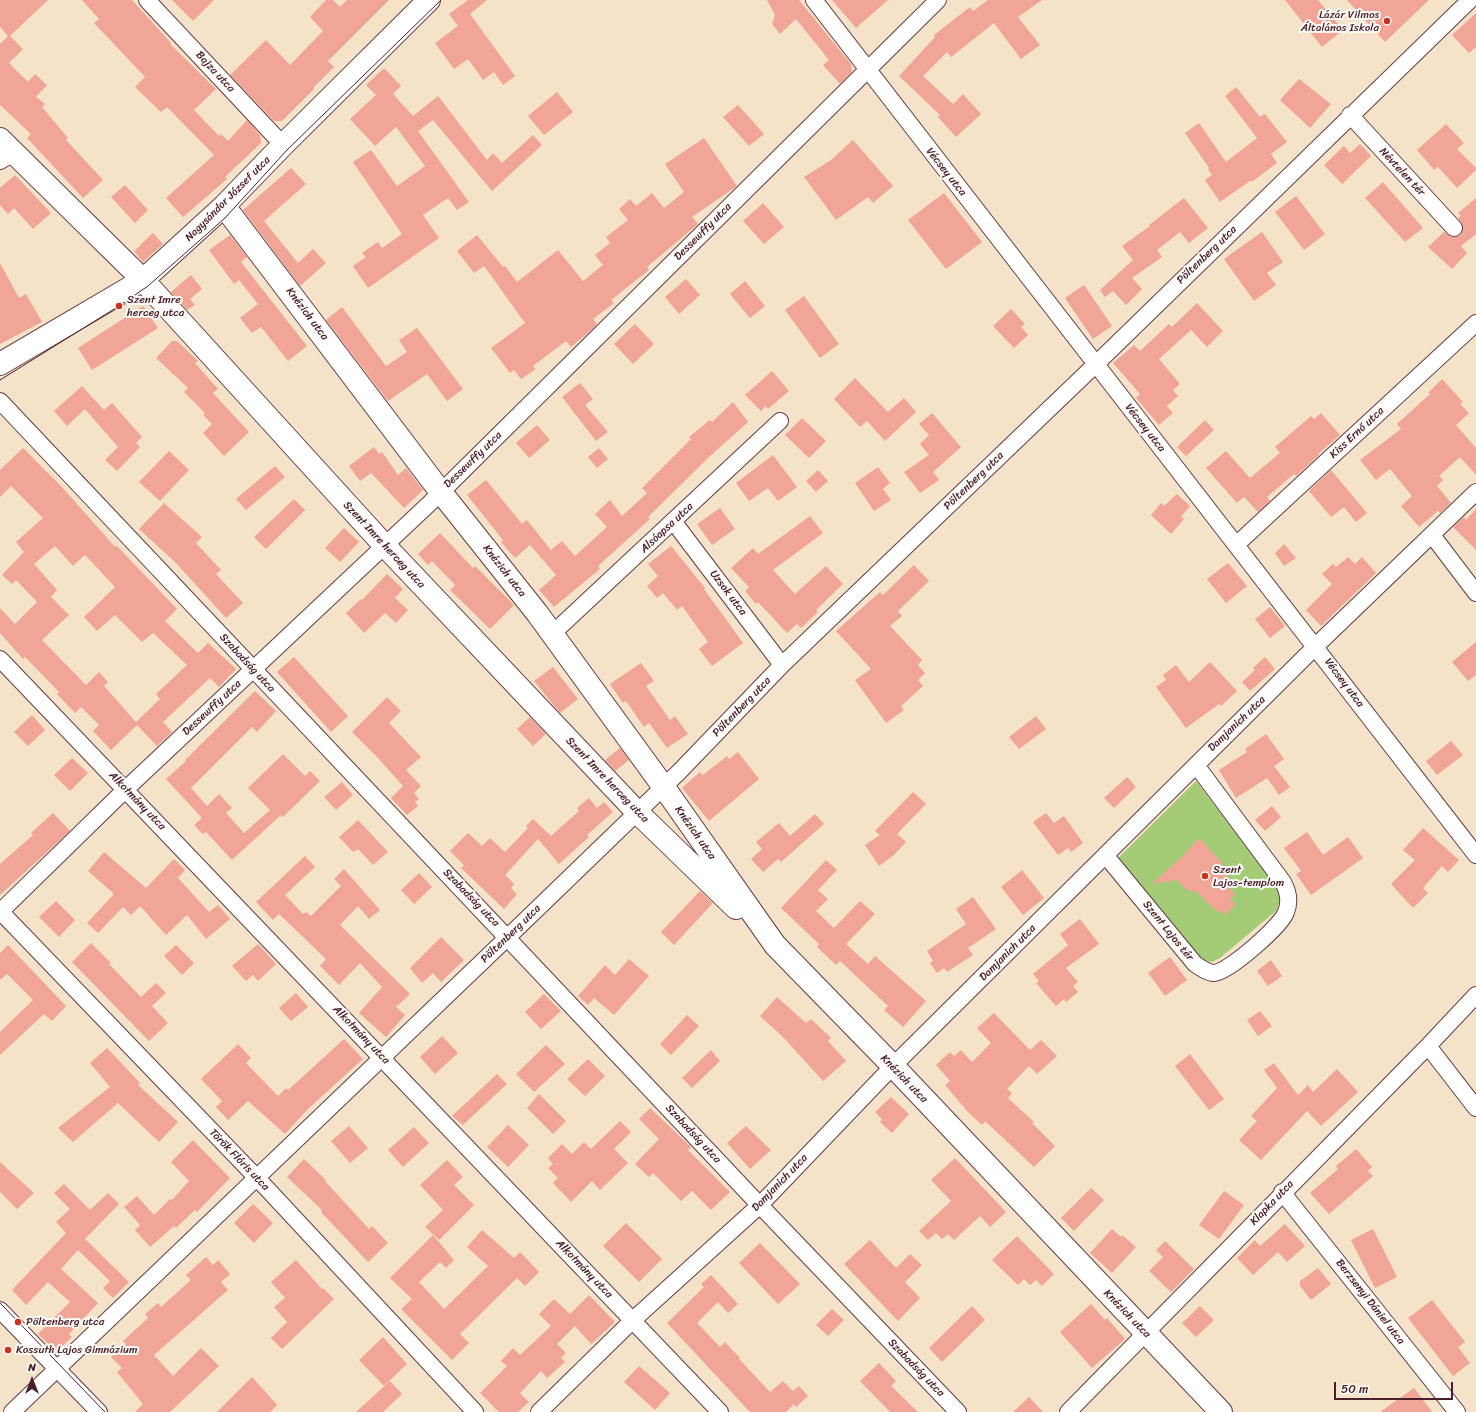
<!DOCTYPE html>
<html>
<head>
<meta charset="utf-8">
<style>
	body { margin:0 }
	#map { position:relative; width:1476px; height:1412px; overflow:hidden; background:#f4e2c9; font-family:Sriracha,sans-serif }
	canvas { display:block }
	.north { position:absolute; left:12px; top:1360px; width:40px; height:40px; -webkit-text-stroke:3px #fdfcf7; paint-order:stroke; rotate:0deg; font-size:11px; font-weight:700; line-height:16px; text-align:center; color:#4a1f2b }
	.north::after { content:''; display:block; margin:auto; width:14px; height:18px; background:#4a1f2b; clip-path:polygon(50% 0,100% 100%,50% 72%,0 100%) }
	.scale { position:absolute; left:1334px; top:1382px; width:119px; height:18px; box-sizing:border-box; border:2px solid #4a1f2b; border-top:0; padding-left:5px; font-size:12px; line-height:14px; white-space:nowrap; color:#4a1f2b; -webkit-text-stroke:3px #fdfcf7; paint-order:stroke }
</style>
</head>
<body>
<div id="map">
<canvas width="1476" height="1412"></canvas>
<div class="north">N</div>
<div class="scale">50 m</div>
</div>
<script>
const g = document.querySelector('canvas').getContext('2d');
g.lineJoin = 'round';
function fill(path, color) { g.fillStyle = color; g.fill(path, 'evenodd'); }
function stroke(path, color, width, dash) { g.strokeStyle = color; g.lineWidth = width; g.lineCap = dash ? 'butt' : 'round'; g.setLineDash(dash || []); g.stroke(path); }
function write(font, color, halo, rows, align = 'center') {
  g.font = font + ' Sriracha,sans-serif'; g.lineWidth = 4; g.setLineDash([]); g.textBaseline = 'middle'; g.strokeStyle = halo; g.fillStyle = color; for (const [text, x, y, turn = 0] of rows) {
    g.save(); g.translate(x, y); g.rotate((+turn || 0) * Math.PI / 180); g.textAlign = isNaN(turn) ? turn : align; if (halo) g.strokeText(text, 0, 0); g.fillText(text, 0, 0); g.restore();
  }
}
fill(new Path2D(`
	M1196,781l84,109v10l-3,10 -57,48 -8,4 -11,-2 -85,-100z`), '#a4cc77');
fill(new Path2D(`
	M0,0h48l-38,36 13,13 -14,14 19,19 7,-8 12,11 -11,12 9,7 -3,3 26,31 -2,2 37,40 -20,18 -56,-60 4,-4 -31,-29v-61l8,-8 -8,-9z
	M82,0h50l39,43 -1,1 46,45 -22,21 25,26 2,-2 7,7 19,-21 13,15 1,8 -36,34 2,2 -44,38 -17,-19 48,-43 -47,-48 -6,5 -26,-25 10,-10 -51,-54 5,-4z
	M172,0h42l-21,21z
	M326,0h7l7,7 7,-7h42l-61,61 6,6 -21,21 1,1 -32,32h-8l-44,-46 36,-35 24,25 33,-34 -13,-14z
	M468,0h19l-17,14 45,62 -12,9 -9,-13 -11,8 -15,-21 -14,10 -19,-26 23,-17 -9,-12z
	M767,0h32l52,64 1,8 -12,12 -17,-19 6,-5 -33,-41 -16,15 -8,-10 3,-9z
	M832,0h56l-32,28z
	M988,0h54l-24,17 22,28 -19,14 -27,-36 -43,34 -4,-5 -24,24 30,28 10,-10 18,20 -25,23 -18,-20 2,-2 -41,-39 36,-39 -1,-2 36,-28 3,4z
	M1285,0h33l25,30 -21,17z
	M1347,0h82l-44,42z
	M1476,13v34l-7,6 -17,-18z
	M384,68l17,18 -8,8 20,22 25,-20 49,64 6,-7 9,10 31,-28 9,10 -50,46 -59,-71 -15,11 51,71 -12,8 -9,-12 -25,17 16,23 -71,50 -15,-22 13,-9 -4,-4 16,-11 4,6 20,-14 -49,-72 18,-12 26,36 28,-20 -29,-39 -21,19 -25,-27 26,-24 -10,-10z
	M1299,79l32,25 -21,24 -30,-28z
	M1236,87l24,30 5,-3 22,28 -16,12 6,9 -24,18h-3l-30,21 -15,-22 7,-5 -4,-6 1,-1 -24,-35 14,-10 27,39 31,-24 -32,-42z
	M557,92l16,20 -29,23 -16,-19z
	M738,105l26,29 -15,12 -26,-29z
	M1446,124l18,19 -7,6 19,19v2l-19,18 -19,-21 -4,3 -17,-20z
	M704,138l33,48 -45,31 6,7 -51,43 2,3 -38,30 3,3 -21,16 4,5 -7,7 -19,16 -5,-6 -33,25 3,3 -15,10 -7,-9 -4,3 -19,-25 34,-25 -41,-57 -10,7 -17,-22 20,-16 26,32 2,-1 12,16 41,-32 25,31 20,-16 -8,-10 15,-12 -4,-6 22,-17 -9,-11 11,-10 6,7 16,-13 12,15 20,-16 -19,-28z
	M853,140l40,46 -20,17 -5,-6 -32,23 -32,-43 27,-17z
	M1360,144l11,12 -29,28 -18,-19 20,-19 6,7z
	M291,168l15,16 -42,37 34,42 15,-14 13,14 -26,23 -57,-76z
	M15,175l36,38 -18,16 -19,-21 -6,6 -8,-9v-17z
	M1383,182l40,46 -18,14 -40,-44z
	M125,185l23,25 -13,13 -24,-26z
	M944,193l38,49 -36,27 -38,-49z
	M1296,196l29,38 -21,16 -29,-38z
	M1184,198l24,30 -19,15 -9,-11 -23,18 5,7 -30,21 10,11 -16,16 -13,-14 -8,6 -5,-7 33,-30 -11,-14 28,-20 -1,-1z
	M1476,198v36l-15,12 6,7 -15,16 -24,-22 16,-15 8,5 9,-2 2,-9 -5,-8 3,-2 -3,-3z
	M763,203l21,24 -20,17 -21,-23z
	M1262,232l21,30 -16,11 9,12 -22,16 -30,-42z
	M153,233l10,11 -20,18 -9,-11z
	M230,235l17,22 -6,5 66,84 -19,15 -27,-34 -9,6 -12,-15 18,-14 -19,-24 -5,4 -25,-34z
	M0,263l19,35 7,-4 16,28 -42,22z
	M191,275l11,14 -12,10 5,6 -8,5 -16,-18z
	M686,279l14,16 -21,19 -14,-17z
	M745,281l20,25 -15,12 -20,-24z
	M1084,285l28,41 -19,13 -28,-41z
	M804,296l35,48 -19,14 -35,-48z
	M1197,303l26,28 -16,16 -16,-17 -32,29 21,25 -7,6 5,6 -11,10 6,7 -14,12 -23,-27 4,-4 -27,-31 21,-18 6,6 29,-27 3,3z
	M143,306l15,22 -66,42 -14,-22z
	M342,307l44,59 21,-14 -8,-12 18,-12 46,61 -16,12 -20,-27 -39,27 -62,-81z
	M1011,309l14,15 -4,3 7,8 -14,13 -21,-22z
	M635,324l19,20 -21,20 -19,-20z
	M172,341h5l21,20 -3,2 23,26 -5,4 36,39 -25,24 -21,-23 9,-9 -9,-9 2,-2 -21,-21 4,-4 -32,-30z
	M772,371l17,20 -21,18 -2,-3 -5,5 -16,-16z
	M855,378l33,34 16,-14 12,14 -31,29 -18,-20 -7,6 -26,-28z
	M1442,379l21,23 -3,2 9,9 -13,12 20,23v27l-16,-18 -21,19 4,4 -6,6 14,17 -11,10 -2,-2 -19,16 -18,-21 11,-10 -22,-27 -14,11 -16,-20 41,-31 -4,-5 33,-30 -2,-1z
	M580,383l13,16 -8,6 23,27 -12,9 -34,-44z
	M82,386l22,24 8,-7 30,34 -6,6 4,4 -23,24 -12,-11 13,-13 -33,-38 -18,17 -13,-15z
	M733,402l15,20 -40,36 -60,59 2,2 -52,47 2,3 -46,38 -15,-17 17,-15 -26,-30 -15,13 -14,-16 2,-2 -36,-45 19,-15 36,44 5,-4 24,30 11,-9 13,15 32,-29 -12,-13 15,-14 12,16 25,-23 -5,-5 49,-49 -2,-2 21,-17 2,2z
	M932,413l29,34 -28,25 6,8 -19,13 -16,-21 25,-17 -9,-11 9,-9 -10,-11z
	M1321,413l19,22 -22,19 1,1 -23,21 -2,-2 -27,23 3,4 -12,11 -14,-15 -7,6 -31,-35 20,-17 24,27 30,-25 -5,-6 36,-31 3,3z
	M802,418l24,23 -17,17 -24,-23z
	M1205,420l9,10 -28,26 -9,-9z
	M537,425l13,15 -21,18 -13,-15z
	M374,447l5,7 3,-2 16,23 8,-7 17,22 -19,18 -33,-35 -11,8 -11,-15z
	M23,448l38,38 54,61 1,-2 61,64 -12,12 33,32 10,-10 28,26 -17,18 -9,-9 -47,44 9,10 -15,14 -20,-21 -26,25 -18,-19 6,-6 -18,-18 -6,6 -18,-19 2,-2 -34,-35 -2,2 -23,-26v-25l15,16 22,-22 -21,-22 -4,4 -10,-9 22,-23 -8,-10 27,-24 -32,-32 -11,11v-27zM55,546l18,20 12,-11 30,32 -31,30 13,14 18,-16 27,27 11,-9 34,32 -31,29 4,5 -24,23 -32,-36 4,-4 -9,-10 -13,13 -44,-45 27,-25 -18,-18 6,-7 -23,-26z
	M599,448l9,11 -11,9 -9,-11z
	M169,451l20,19 -29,31 -21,-19z
	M773,455l24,32 -19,14 -10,-13 -19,13 -13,-18z
	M275,466l10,11 -39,33 -10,-11z
	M878,467l12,16 -7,6 8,11 -17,11 -19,-28z
	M818,470l10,11 -12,11 -10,-11z
	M1331,470l36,43 -11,9 -12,-15 -13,10 -22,-26z
	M1177,494l13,12 -9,11 3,2 -13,15 -20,-19 10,-12 3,3z
	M294,499l11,11 -39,39 -12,-12z
	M164,503l38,34 -6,6 25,27 -5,4 27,29 -17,15 -50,-55 -37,-34z
	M720,508l15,21 -23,16 -15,-21z
	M1476,509v41l-23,-23 11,-10 2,3z
	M810,516l13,17 -50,37 22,24 31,-28 17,18 -27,26 2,2 -17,16 -4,-4 -10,9 -29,-31 -2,2 -11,-13 4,-4 -18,-19 22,-20 5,6z
	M344,528l15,14 -19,20 -15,-14z
	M440,533l33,35 2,-2 39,39 -24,24 -40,-39 5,-5 -23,-24 -4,4 -10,-11z
	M1284,544l12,14 -12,8 -9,-13z
	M671,546l34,42 -1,1 39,54 -31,23 -13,-17 9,-7 -26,-36 -5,4 -14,-17 -6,5 -10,-12 11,-10 -10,-12z
	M1348,557l7,7 7,-7 14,16 -55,53 -15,-16 26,-26 -10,-10 11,-10 3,3z
	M1228,563l19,23 -21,17 -19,-24z
	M914,565l15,16 -31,30 4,5 -12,10 32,34 -4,5 7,8 -7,7 5,6 -22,20 3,4 -18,13 -31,-43 16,-11 -35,-38 44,-39 3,3z
	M387,574l16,15 -8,9 13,12 -12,13 -11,-10 -21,20 -18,-20 15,-14 1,1z
	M1270,607l15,19 -15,12 -15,-19z
	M1476,642v33l-8,6 -16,-19z
	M294,657l54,59 -17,16 -54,-60z
	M1265,657l10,12 -25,22 -8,-9 13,-12 -2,-2z
	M1210,662l27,29 -16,15 -2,-2 -33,24 -30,-41 10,-7 -3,-5 13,-10 13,17z
	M641,663l13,18 -8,5 24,34 5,-4 13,18 -21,14 -18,-25 -5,4 -18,-26 -3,2 -13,-19z
	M553,667l25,32 -18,14 -26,-32z
	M255,691l21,20 -19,21 -5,-5 -61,61 16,18 12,-12 13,14 -6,5 18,20 26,-23 -22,-22 35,-34 22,22 5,-5 10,10 -37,36 -2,-2 -49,45 -26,-28 -3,2 -9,-9 8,-7 -36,-39 20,-18 -1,-1z
	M387,697l14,14 -12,12 32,34 -15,13 15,16 -7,7 5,6 -4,3 3,4 -11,9 -16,-17 12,-12 -25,-28 -26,-26z
	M32,715l13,15 -17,16 -14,-14z
	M1036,716l10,13 -27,20 -10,-12z
	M530,717l16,17 -13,12 -16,-17z
	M1266,734l18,25 -10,7 16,21 -11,8 -12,-17 -31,20 -17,-28 28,-18 -2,-3z
	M1451,741l12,14 -26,20 -11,-14z
	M620,748l9,12 -14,11 -10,-11z
	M738,752l21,27 -50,42 -27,-33 18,-16 3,3 24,-19 2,3z
	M72,758l16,15 -18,18 -16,-16z
	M1127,777l9,10 -22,21 -10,-10z
	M342,782l11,13 -17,15 -12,-13z
	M913,792l13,12 -29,30 9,8 -12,13 -15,11 -14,-21 15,-10 -5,-4z
	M589,798l8,10 7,-6 9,10 -26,23 2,2 -30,27 -21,-25 -33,36 9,9 -3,4 6,6 -13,15 -43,-41 3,-3 -14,-14 18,-18 14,13 8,-8 15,14 23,-24 -2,-2 7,-7 18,17 28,-25 -2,-3z
	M1272,806l9,11 -16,14 -10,-11z
	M53,813l17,18 -70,64v-31l33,-29 -2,-2z
	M1046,813l8,10 10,-7 19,27 -12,9 -3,-4 -10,7 -25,-33z
	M815,814l9,10 -43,38 -3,-3 -15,13 -12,-13 11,-10 -6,-7 23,-19 11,13z
	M358,820l30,32 -15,13 -15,-16 -5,3 -14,-15z
	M1423,828l36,32 -11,12 -6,-6 -19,22 5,5 -15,15 -22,-24 24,-24 -12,-10z
	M1307,832l16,23 25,-18 15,21 -52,37 -15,-21 5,-3 -17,-23z
	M1199,838l9,9 -1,1 14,13 1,10 7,7 -5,5 11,11 -5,5 6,5 -11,11 -6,-5 -2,2 -20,-20 -10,-2 -10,-10 -25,4 31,-28z
	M104,852l42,36 28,-29 11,11 -7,8 31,34 9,-7 12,14 -24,20 -19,-24 -21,20 -26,-29 -9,9 -8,-8 -25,26 -11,-10 27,-29 -26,-23z
	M305,856l10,11 -30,28 18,19 3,-2 5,4 30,-30 -7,-7 10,-10 36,41 -11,9 -11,-13 -18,19 70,69 -14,13 9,8 -19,22 -27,-24 23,-26 -22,-24 -21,22 -19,-19 6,-7 -47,-45 -6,6 -17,-18z
	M826,860l11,10 -19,20 10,9 -12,12 18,17 26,-27 15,13 -29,30 22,20 7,-8 51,45 -23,26 -19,-17 4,-4 -48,-45 -4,4 -19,-18 2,-3 -38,-36z
	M1022,870l22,28 -21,17 -22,-28z
	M419,873l13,14 -18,17 -13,-14z
	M700,891l13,12 -39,42 -13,-13z
	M973,897l23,32 -28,19 5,7 -26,17 -3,-4 -7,5 -7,-10 3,-2 -6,-10 39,-27 -10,-15z
	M56,901l19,19 -16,17 -20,-20z
	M1080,919l19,25 -33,24 12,14 -5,4 5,6 -12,10 -2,-3 -8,7 -20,-23 3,-2 -6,-7 35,-29 -8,-11z
	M441,937l23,23 -23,22 -8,-9 -11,10 -12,-15z
	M91,943l20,20 -2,1 32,33 15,-14 10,10 -14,13 16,17 -19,18 -77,-79z
	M258,944l18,20 -18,17 -5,-6 -7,6 -14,-15z
	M8,945l58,61 -14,15 -8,-7 -44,41v-23l33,-32 -26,-26 -7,6v-27z
	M176,945l18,18 -12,12 -18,-19z
	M1170,957l17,23 -22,16 -17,-23z
	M629,959l20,17 -35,39 -20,-17 -6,7 -10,-9 27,-31 10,10z
	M1271,960l11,16 -14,10 -11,-15z
	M296,993l12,14 -17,14 -12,-13z
	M544,994l17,17 -20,18 -16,-17z
	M777,997l29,26 5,-4 20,19 -3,3 18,20 -23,20 -41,-45 -22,-20z
	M1260,1011l12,15 -14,10 -11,-16z
	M994,1013l36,37 11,-10 16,16 -20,18 -8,-8 -22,23 5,4 -4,5 26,24 -2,1 23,23 -21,21 -49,-46 -3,4 -15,-14 -22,-26 5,-4 -14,-16 14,-13 4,4 7,-6 11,12 19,-19 -14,-15z
	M687,1015l12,11 -28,29 -11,-11z
	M442,1036l16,17 -23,21 -15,-17z
	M344,1039l19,20 -55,50 -23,25 -37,-33 -20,19 -12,-13 6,-6 -21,-22 37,-35 13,14 -5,5 32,33 8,-8 2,2z
	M546,1045l19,19 -31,28 -18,-18z
	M107,1048l33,35 -2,2 40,37 -19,20 -41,-39 -45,39 -15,-14 52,-41 -20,-24z
	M711,1050l9,11 -28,27 -10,-10z
	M1190,1054l34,45 -15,11 -34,-44z
	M588,1059l17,17 -20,20 -18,-17z
	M1274,1063l24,32 10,-10 5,7 24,-23 21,23 -37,34 -14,-15 -46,49 -22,-20 18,-19 -6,-5 26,-28 -13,-18z
	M497,1074l10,10 -44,41 -11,-9z
	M539,1094l27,27 -13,13 -26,-26z
	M891,1097l18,17 -17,19 -12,-11 2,-3 -7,-7z
	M650,1108l41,39 -3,3 42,42 -19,18 -19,-19 -11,10 -28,-28 -4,4 -14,-13 24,-25 -20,-20z
	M620,1121l11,11 -17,17 14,14 -28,27 -8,-9 -21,21 -18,-19 5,-5 -10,-10 5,-4 -5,-6 14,-14 10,10 12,-12 7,7z
	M508,1125l21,20 -21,22 -21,-20z
	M349,1126l19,22 -18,15 -19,-22z
	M746,1126l25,24 -21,19 -23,-26z
	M414,1127l15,16 -26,24 -15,-17z
	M193,1140l37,38 -33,34 -2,-2 -19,18 -2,-2 -24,21 -15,-17 5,-5 -16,-18 13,-11 17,19 16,-16 2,1 17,-19 -18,-19z
	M1356,1149l16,18 -4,4 5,5 -44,38 -19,-21 28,-24 -2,-3z
	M955,1158l51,54 -16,15 -10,-11 -26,24 -6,-6 -6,5 -6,-6 -8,7 -9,-9 32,-30 -20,-21z
	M304,1159l22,21 -1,1 44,48 3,-3 16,17 -20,19 -47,-50 1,-2 -35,-33z
	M447,1160l16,17 -9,8 20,20 -35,35 -14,-13 18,-17 -23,-25z
	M0,1162l34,31 -17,16 -17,-17z
	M64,1184l26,26 18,-17 11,11 -34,35 44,43 -16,16 -10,-10 7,-7 -32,-31 -17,19 37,34 -29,31 3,3 -16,15 -18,-18 32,-32 -22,-20 -22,23 -14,-15 54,-57 -10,-11 14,-13 -16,-16z
	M1091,1188l13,12 -30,31 -13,-13z
	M1224,1191l20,14 -25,34 -20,-14z
	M253,1204l20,19 -19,20 -20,-20z
	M626,1223l36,36 -23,23 -36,-36z
	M1285,1224l20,22 -18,16 -9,-10 -25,23 -16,-17 18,-18 5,6z
	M1112,1229l9,8 1,-2 14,12 -24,26 -22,-20z
	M1373,1229l24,48 -22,11 -24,-48z
	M482,1230l32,28 6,-6 19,20 -14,14 -8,-8 -57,56 9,9 -17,17 -51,-51 11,-10 -22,-21 43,-43 21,25 -8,8 -6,-6 -21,20 25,27 44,-43 -21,-19z
	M1017,1236l37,38 -12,12 -6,-6 -6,5 -6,-6 -6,6 -26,-25z
	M870,1240l26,28 14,-14 12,11 -17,17 15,16 -22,23 -54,-57z
	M1165,1241l29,28 -23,23 -22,-21 14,-14 -7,-7z
	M760,1243l40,41 -22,20 -39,-41z
	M206,1257l7,8 5,-5 12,14 -9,8 7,8 -74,65 19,21 28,-28 18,18 -49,46h-35l8,-8 -26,-32 5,-4 -11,-11 15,-13 -3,-3 25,-23 -3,-4 13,-11 3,4 30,-27 -5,-5z
	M296,1260l26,29 1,-1 11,11 -52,50 -11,-11 16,-16 -13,-15 11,-9 -14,-16z
	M1318,1268l13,16 -20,16 -11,-14v-5z
	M711,1275l27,29 -10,9 -10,-11 -21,21 23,24 5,-5 15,16 -1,1 31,33 13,-11 10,10 6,-5 9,10 -12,11 -2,-3 -8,8h-36l-83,-89 37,-36 -3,-3z
	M589,1295l26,27 -24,22 -16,-18 -18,18 9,9 -5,5 4,4 -18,16 -6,-7 -21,22 9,9 -11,10h-19l-19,-19 27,-27 -6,-5 12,-13 7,7 31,-29 -12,-12 15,-15 16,15z
	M1432,1300l33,42 -7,5 12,16 -17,13 -45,-58z
	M1091,1304l14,16 2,-2 18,21 -33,29 -32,-36z
	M972,1306l13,14 -43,42 -13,-14z
	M1200,1306l14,14 -18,17 -14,-14z
	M832,1309l12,11 -16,16 -12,-11z
	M383,1337l24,27 -23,22 -25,-26z
	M879,1363l17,18 -5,5 27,26h-28l-30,-31z
	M639,1366l31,27 -15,17 -31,-28z
	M252,1377l25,28 -7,7h-53z
	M390,1381l12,13 -19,18h-27z
	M1414,1388l18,24h-52z
	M1029,1397l14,15h-30z`), '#f1a597');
const street = new Path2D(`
	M147,0l136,145
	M814,0c219,286 443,569 662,855
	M1350,115l104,113
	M0,161l14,-8
	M0,401l751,795 207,216
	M673,521l109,144
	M1432,535l44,58
	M1237,544l239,-221
	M552,634l228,-213
	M0,659l720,753
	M1106,856l89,108c6,4 13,9 19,9 15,-1 68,-48 72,-61 4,-10 2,-21 -3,-30l-87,-117
	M0,911l257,267 218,234
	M0,912l126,-123 305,-287 507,-502
	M1428,1046l48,62
	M1282,1192l175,220
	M0,1310l99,102
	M12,1412l496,-475 171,-165 103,-107 313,-300 375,-365
	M539,1412l94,-92 127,-115 133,-139 429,-426 154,-148
	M1068,1412l360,-366 48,-51`);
const secondary = new Path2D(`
	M0,139l143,141 242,266 252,266 99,96
	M224,206l216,285 97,122 126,173 112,159 118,121 328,346
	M0,364l143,-84 81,-74 59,-61 146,-145`);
stroke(street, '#643c43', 18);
stroke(secondary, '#643c43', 24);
stroke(street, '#fff', 16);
stroke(secondary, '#fff', 22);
stroke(new Path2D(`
	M0,380l119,-74 29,-20 77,-68 62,-68 154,-150
	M0,1303l105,109`), '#4a1f2b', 1);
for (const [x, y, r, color] of [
	[1387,21,4,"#c8321e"],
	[119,306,4,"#c8321e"],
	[1205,876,4,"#c8321e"],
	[18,1322,4,"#c8321e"],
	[8,1350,4,"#c8321e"]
]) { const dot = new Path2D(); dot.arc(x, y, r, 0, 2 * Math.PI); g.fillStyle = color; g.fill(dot); stroke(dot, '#fdfcf7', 1.5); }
write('11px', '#4a1f2b', '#fdfcf7', [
	["Lázár Vilmos",1379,15,"right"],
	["Általános Iskola",1379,28,"right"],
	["Szent Imre",127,300],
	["herceg utca",127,313],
	["Szent",1213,870],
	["Lajos-templom",1213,883],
	["Pöltenberg utca",26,1322],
	["Kossuth Lajos Gimnázium",16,1350]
], 'left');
write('11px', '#4a1f2b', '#fdfcf7', [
	["Bajza utca",215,72,47],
	["Vécsey utca",946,172,52],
	["Névtelen tér",1402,172,47],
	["Nagysándor József utca",228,199,-45],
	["Dessewffy utca",703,232,-45],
	["Pöltenberg utca",1207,255,-44],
	["Knézich utca",307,314,53],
	["Vécsey utca",1145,428,52],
	["Kiss Ernő utca",1357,433,-43],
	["Dessewffy utca",473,460,-44],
	["Pöltenberg utca",974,481,-44],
	["Alsóapsa utca",667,528,-43],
	["Szent Imre herceg utca",384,545,47],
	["Knézich utca",504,571,52],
	["Uzsok utca",728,593,53],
	["Szabadság utca",247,663,47],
	["Vécsey utca",1344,683,53],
	["Pöltenberg utca",742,707,-46],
	["Dessewffy utca",212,708,-43],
	["Damjanich utca",1237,724,-44],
	["Szent Imre herceg utca",607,780,46],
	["Alkotmány utca",137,801,46],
	["Knézich utca",695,833,55],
	["Szabadság utca",471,898,46],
	["Szent Lajos tér",1168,931,51],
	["Pöltenberg utca",511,934,-44],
	["Damjanich utca",1008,953,-45],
	["Alkotmány utca",361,1035,46],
	["Knézich utca",904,1079,46],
	["Szabadság utca",693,1134,47],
	["Török Flóris utca",239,1160,46],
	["Damjanich utca",780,1183,-46],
	["Klapka utca",1272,1203,-46],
	["Alkotmány utca",584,1269,46],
	["Berzsenyi Dániel utca",1370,1302,52],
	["Knézich utca",1127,1314,46],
	["Szabadság utca",916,1368,46]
]);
</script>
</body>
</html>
